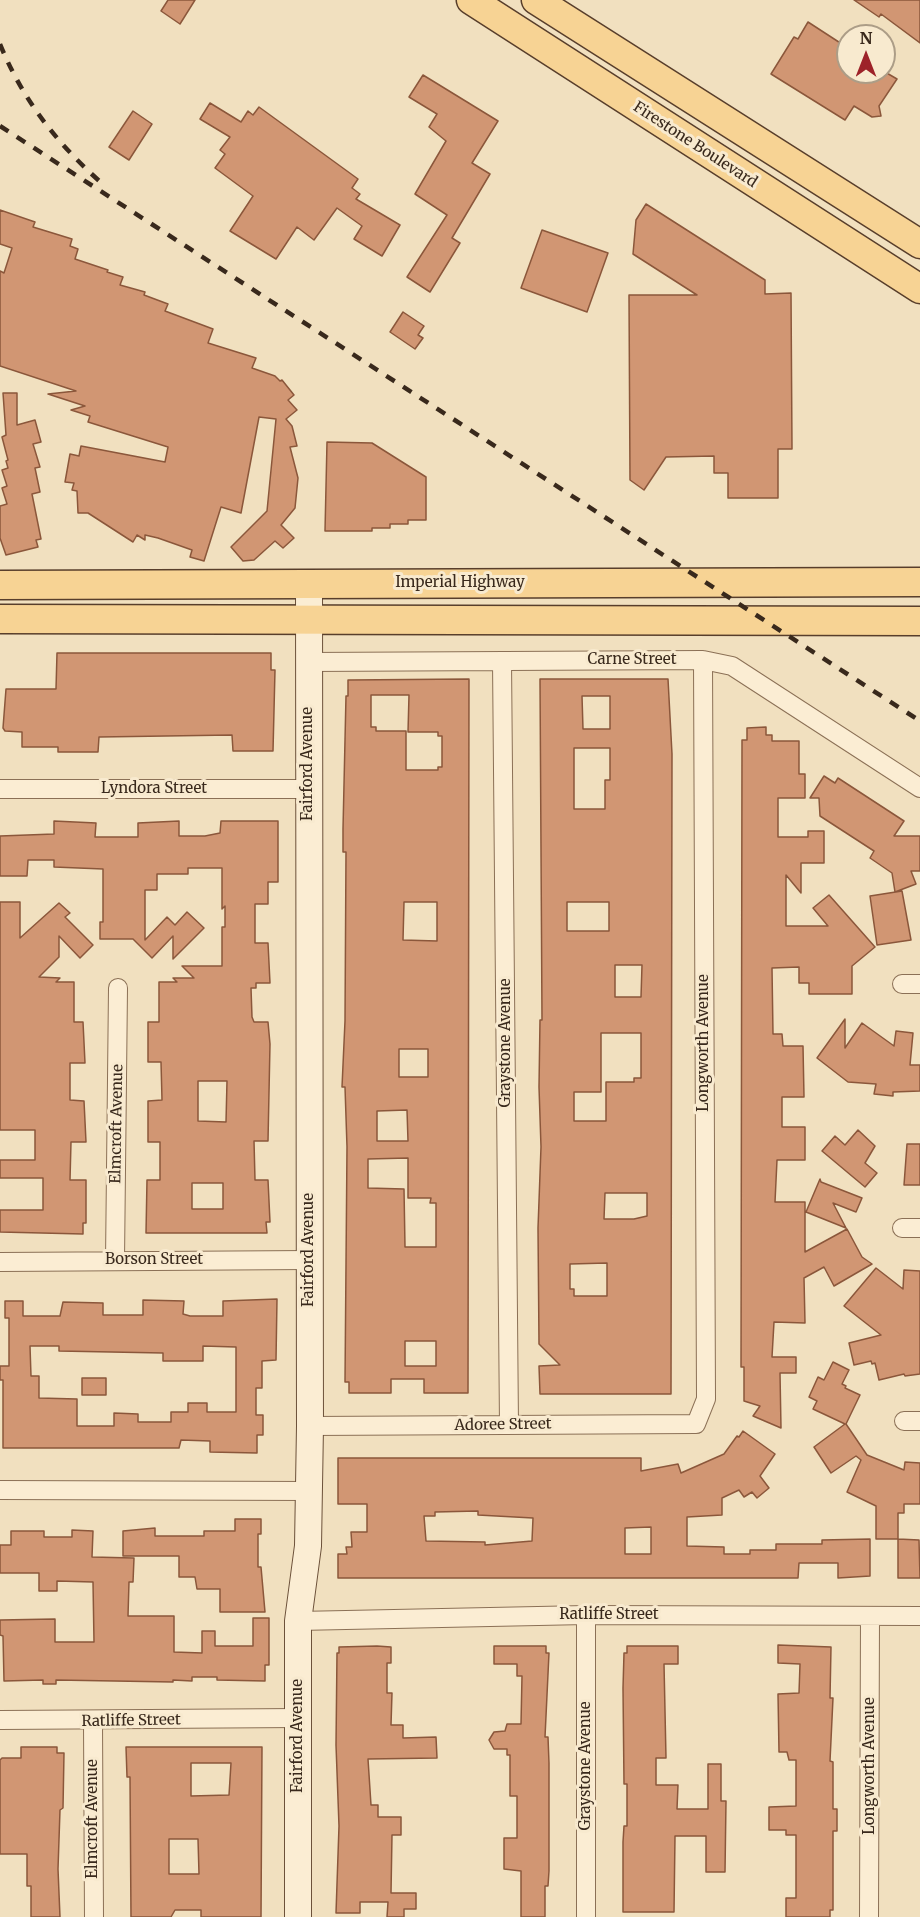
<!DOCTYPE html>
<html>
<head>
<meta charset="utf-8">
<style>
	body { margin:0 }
	#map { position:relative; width:920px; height:1917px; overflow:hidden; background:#f1e0bf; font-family:Merriweather,serif }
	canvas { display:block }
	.north { position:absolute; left:836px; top:24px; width:60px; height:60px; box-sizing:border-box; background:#f8eacf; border:2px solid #ac9d87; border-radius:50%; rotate:0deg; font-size:16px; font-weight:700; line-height:24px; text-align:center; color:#39291c }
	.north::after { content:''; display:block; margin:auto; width:21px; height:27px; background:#9d2229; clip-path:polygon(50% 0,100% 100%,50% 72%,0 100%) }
</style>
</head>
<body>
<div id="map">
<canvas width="920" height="1917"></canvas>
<div class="north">N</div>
</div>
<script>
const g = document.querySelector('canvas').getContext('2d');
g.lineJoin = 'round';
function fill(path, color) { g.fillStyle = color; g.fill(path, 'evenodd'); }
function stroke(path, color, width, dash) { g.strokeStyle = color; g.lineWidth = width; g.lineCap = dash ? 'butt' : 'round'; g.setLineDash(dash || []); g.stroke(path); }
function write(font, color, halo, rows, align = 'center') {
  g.font = font + ' Merriweather,serif'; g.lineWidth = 6; g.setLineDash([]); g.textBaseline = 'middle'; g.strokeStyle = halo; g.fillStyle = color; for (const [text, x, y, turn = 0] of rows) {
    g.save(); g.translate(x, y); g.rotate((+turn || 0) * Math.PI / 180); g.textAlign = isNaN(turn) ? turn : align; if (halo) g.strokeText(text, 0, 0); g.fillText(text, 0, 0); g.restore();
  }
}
const building = new Path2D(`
	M168,0h27l-15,24 -19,-13z
	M854,0h66v43l-39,-29 -2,3z
	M808,22l40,26v24h37l12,7 -18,27 2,10 -9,1 -18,-11 -9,14 -74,-46 23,-37 4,2z
	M423,75l75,46 -26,42 18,11 -38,64 8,5 -30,49 -23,-15 40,-62 -32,-21 31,-53 -17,-14 8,-13 -28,-17z
	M210,103l31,19 7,-11 5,4 6,-8 99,72 -6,9 8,6 -4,5 44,26 -18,31 -28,-17 8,-13 -25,-18 -23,32 -17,-13 -21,32 -46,-28 23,-35 -38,-28 10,-14 -5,-4 10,-13 -30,-18z
	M133,111l19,13 -23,36 -20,-13z
	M646,204l119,76v14l26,-1 1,156h-14v49h-50v-25h-14v-17l-48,1 -22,33 -14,-10 -1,-185h68l-64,-41 3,-34z
	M0,210l35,12 -2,5 39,12 -2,7 8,3 -3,10 33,11 -1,2 16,5 -3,8 25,7 -1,3 24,9 -3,7 48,18 -5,14 48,15 -4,10 23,8 5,5 2,-1 12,15 -6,5 9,10 -11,9 6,7 5,20 -7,1 8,31 -3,30 -14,17 13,13 -11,10 -8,-7 -21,19 -11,1 -12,-14 36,-36 9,-92 -17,-2 -18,96 -20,-6 -17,54 -14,-4 2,-7 -34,-12 -13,-3v5l-8,-5 -4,7 -45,-29h-10l-1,-22 -5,-1 2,-7 -9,-1 5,-28 9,2 2,-10 84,16 3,-15 -80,-25 2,-6 -19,-6 14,-4 -37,-12 28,-3 -76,-25v-95l4,2 8,-25 -12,-4z
	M542,230l66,23 -21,59 -66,-24z
	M403,312l21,14 -6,9 5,3 -8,11 -25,-17z
	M3,393h14v32l18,-5 6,22 -8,2 7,23 -5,1 5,24 -8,2 9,45 -5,1 2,7 -32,8 -6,-17v-32l7,-2 -5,-16 5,-2 -5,-16 6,-2 -2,-7 2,-1 -6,-23 4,-2z
	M327,442l45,1 54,34v43h-18v4h-18v4h-18v3h-47z
	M57,653h214v17h4l-2,81h-40l-1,-16 -133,2 -1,15h-40v-5h-36v-15l-17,-1 -2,-3 3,-39h50z
	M469,679l-1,714h-44v-14h-33v14h-42v-11h-4l2,-235 -2,-60h-3l3,-66 1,-169h-3v-23l3,-133h2v-16zM371,695h38l-1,37h30v4h4v31h-4v3h-32v-39h-30v-4h-5zM404,902h33v39l-34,-1zM399,1049h29v28h-29zM407,1110l1,31h-31v-30zM408,1158v40h23l-1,5h6v44h-31l-1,-58 -36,-1v-29zM405,1341h31v25h-31z
	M540,679h128l4,75 -1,640h-131l-1,-28 21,-1 -21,-21 -1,-116 3,-81 -2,-60 1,-67h2zM582,696h28v33h-27zM574,748h36v32h-5v29h-31zM567,902h42v29h-42zM615,965h27l-1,32h-26zM601,1033h40v45h-7v4h-28v39h-32v-29h27zM605,1193h42v23l-13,3h-30zM607,1263v33h-33v-7h-4v-25z
	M766,727v8h6v6h27v33h6v24h-27v39h30v-6h16v32h-23v30l-15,-18v51h42l-15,-18 16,-13 46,52 -23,19v28h-43v-11h-10v-16l-27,1 1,66h9l1,12h20l1,51h-22v30h23v33h-28l-2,42h30v50l42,-23 15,28 10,7 -38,22 -10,-19 -20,11 1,45 -31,-1 -2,35h24v16h-16l1,55 -28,-12 7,-10 -16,-5v-34h-3l1,-627h5v-12z
	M824,776l11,7 3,-5 66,43 -10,15h26v35h-9l5,13 -21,8 -3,-19 -22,-15 4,-7 -54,-35 -1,-18h-9z
	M54,821l42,2 -1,14h43v-14l41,-2v15h26l15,-3 1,-12h57v61h-10v22h-13v39h13l2,40h-14v5h-5l1,29 2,5h14l2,22 -2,97h-14l1,39h13l2,42h-4l1,11h-121l1,-53h13v-38h-12v-41l14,-1 -1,-38h-13v-40h11v-40h18l-4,-4h21l-12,-12h40v-39h3v-21l-3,3v-41h-34v6h-31v16h-12v50l22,-23 8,8 12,-13 17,16 -31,31v-23l-21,22 -19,-19h-33v-17h3v-53l-49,-2v-7h-26l-1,16h-27v-40l54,-2zM198,1081h29l-1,41 -28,-1zM192,1183h31v26h-31z
	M902,891l9,49 -34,5 -7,-49z
	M0,902h20v36l39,-35 11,10 -5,4 28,28 -13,13 -21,-22v21l-20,20 21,1 -4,4h18v40h9l2,41h-15v37l14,1 2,41h-15l-1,38h16v43h-3v11l-83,-2v-22h43v-32h-43v-18h35v-30h-35z
	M845,1019v29l17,-25 32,23 2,-15 17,2 -3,32h10v26l-27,1v4l-19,-2 2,-10 -28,-2 -31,-24z
	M858,1130l17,16 -10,17 12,10 -12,14 -43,-36 13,-15 10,9z
	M907,1144h13v41h-16z
	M820,1179l1,3 41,16 -6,14 -23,-9 13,25 -40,-16z
	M876,1268l27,21 1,-19 16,1v103l-15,2 -1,-2 -25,6 -4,-17 -3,1 -1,-3 -17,4 -5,-22 32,-8 -37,-29z
	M277,1299l-1,61 -14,1v27h-6v27h7v20h-6v18l-47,-1v-11l-29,-1 -2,8h-176v-68h-3v-14h9v-48h-4v-17h18v15h37l3,-14 40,1v12h40v-15l41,1 -1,13 7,2h33v-15zM30,1346h29v5l104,2v8h40v-15l33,1v65h-29v-9h-19v9h-17v10h-33v-8l-24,-1v13h-37v-27l-38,-1v-22h-8z
	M833,1362l16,8 -7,14 4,2 -1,2 15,7 -14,29 21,31 37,15 1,-8 15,1v41h-16v9h-6v26h-22v-33l-29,-14 14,-32 -5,-4 -25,17 -17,-26 31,-23 -32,-15 4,-8 -8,-4 9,-20 6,3z
	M82,1378h24v17h-24z
	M743,1431l32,23 -15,22 9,12 -12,10 -5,-6 -8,5 -5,-7 -17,8v17l-35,2v29l37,1v7h26v-4h26v-6h46v-4l48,-1v37l-32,2v-15h-39l-1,15h-460v-24h9l-1,-7h6l-1,-15h16v-28h-29v-46h303v13l37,-7 3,9 43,-19 13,-18 2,1zM478,1511v4l55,3 -1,23 -47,4v-3l-59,-1 -2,-25h11v-4zM651,1527v27h-26v-26z
	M235,1519h26v15h-3v33h3l4,45h-45v-23h-23l-2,-12h-16v-21h-56v-25l32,-3v8h49v-5h31z
	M72,1530l21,1 -1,26 42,1 -1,24h-4l-1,34h46v36l28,1v-22h13v15h38v-28h16v47h-4v16l-48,-1v-3h-25v4l-19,-1v2l-117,-2v4h-13v-4l-39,1 -1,-45 -3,-1v-15l55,-1v23h39l-1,-60 -36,-1v10h-18v-18h-39v-28h11v-14h33v6h28z
	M898,1539l21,1 1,38h-22z
	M778,1645l53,2 -1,51h3l-3,63 3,1v47h4v22h-4v79h-3v7h-44v-19h10v-63h-10v-5h-17v-23l27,-1v-46h-7l-2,-8h-8l-1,-58 21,-1 1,-29 -22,-1z
	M377,1646l14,1v16h-4v30h5l-1,32h12v13l33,-1 1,21 -69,1 3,46h7v12h23v18h-9l-1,58h25v16h-12v8h-17l1,-15h-28v11h-24l3,-87 -3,-81 1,-92h2v-6z
	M494,1646h52v7h3l-4,84h3l1,26v108l-1,15h-3v31h-24v-46l-17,-2v-31h13v-42h-7v-41h-3v-6h-13l-5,-9 5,-8 11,-1 2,-7h14l1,-48h-5v-12h-23z
	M627,1646h51v18h-14l2,94h-10v27h22l-1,24h31v-45h13v37h5l-1,71h-19v-36h-31l-1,76h-51v-70l1,-16h3v-42h-3l-1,-96 1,-35h3z
	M21,1747h36v6h7l-1,55 -3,2 -2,59 2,48h-29v-31h-4v-32h-27v-94l2,-2h19z
	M126,1747h136l-1,170h-60v-7h-26l-4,7h-40l-1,-140h-3zM191,1763h40l-2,32 -38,1zM169,1839h29l1,35h-30z`);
fill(building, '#d19673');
stroke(building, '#8b573b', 1.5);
const street = new Path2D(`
	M502,661l7,764
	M308,662l395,-2 29,6 188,122
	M0,789h308
	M902,984h18
	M902,1228h18
	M115,1260l3,-272
	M0,1262l309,-2
	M904,1421h16
	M310,1426l386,-2 10,-25 -3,-739
	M0,1490l308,1
	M298,1621l288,-6 334,1
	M0,1720l298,-2
	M93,1722l1,195
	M586,1917v-302
	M869,1917l1,-301`);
const secondary = new Path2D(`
	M298,1917v-296l10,-75 2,-120 -1,-843`);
const primary = new Path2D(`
	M471,0l449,289
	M536,0l384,244
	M0,585l920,-3
	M0,619l920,2`);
stroke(street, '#8b7056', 20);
stroke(secondary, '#6c513a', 28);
stroke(primary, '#583e2b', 31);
stroke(street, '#fbedd3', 18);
stroke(secondary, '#fbedd3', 26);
stroke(primary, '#f7d394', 28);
stroke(new Path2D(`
	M0,44c23,57 59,102 105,142
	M0,126l920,595`), '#39291c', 4.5, [10, 10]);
write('15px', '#39291c', '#f8eacf', [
	["Firestone Boulevard",695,145,33],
	["Imperial Highway",460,583],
	["Carne Street",632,660],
	["Fairford Avenue",308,764,-90],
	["Lyndora Street",154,789],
	["Graystone Avenue",506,1043,-90],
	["Longworth Avenue",704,1043,-90],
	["Elmcroft Avenue",117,1124,-89],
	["Fairford Avenue",309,1250,-90],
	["Borson Street",154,1260],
	["Adoree Street",503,1425,-1],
	["Ratliffe Street",609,1615],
	["Ratliffe Street",131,1721,-1],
	["Fairford Avenue",298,1736,-90],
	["Graystone Avenue",586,1766,-90],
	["Longworth Avenue",870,1766,-90],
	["Elmcroft Avenue",93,1819,-90]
]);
</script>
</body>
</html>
